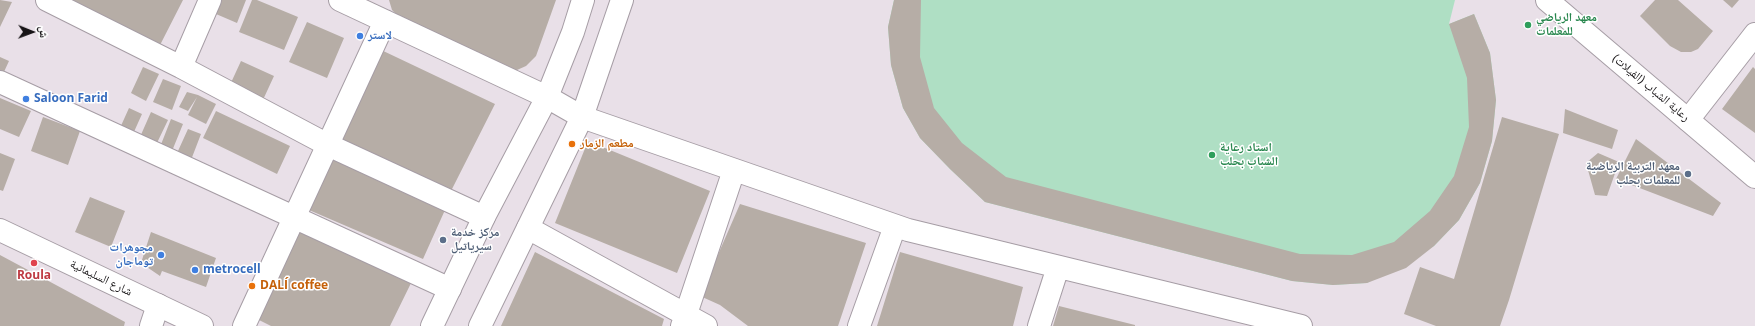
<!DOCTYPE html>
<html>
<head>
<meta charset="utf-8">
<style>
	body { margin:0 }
	#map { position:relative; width:1755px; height:326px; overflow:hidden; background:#e9e0e8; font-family:"Open Sans","Noto Naskh Arabic",sans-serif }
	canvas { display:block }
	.north { position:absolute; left:12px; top:12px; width:40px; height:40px; -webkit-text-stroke:3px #fff; paint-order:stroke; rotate:91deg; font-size:11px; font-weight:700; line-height:16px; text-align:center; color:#171416 }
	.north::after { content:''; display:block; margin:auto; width:14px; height:18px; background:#171416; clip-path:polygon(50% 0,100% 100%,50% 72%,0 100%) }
</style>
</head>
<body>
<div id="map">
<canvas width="1755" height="326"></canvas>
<div class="north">ش</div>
</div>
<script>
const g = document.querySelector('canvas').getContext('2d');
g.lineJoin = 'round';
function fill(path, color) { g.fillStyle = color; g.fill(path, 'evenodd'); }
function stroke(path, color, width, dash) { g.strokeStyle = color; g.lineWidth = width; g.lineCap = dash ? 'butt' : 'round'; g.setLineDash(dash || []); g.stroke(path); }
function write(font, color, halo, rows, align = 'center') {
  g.font = font + ' "Open Sans","Noto Naskh Arabic",sans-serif'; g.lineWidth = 3; g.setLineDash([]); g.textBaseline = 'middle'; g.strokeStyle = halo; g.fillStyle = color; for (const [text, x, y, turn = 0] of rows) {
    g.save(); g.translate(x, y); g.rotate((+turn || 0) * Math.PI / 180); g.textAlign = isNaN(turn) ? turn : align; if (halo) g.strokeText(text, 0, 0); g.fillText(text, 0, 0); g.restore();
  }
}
fill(new Path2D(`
	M894,0h561l-6,24 25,-10 16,39 6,47 -4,41 -12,42 -21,37 -25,26 -67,37 -34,2 -41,-4 -307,-79 -35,-33 -30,-31 -17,-30 -12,-43 -3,-38z`), '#afdfc4');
fill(new Path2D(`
	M0,0l12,2 -12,25z
	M60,0h123l-25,49z
	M214,0h32l-9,23 -28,-12z
	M252,0h5l41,17 -14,33 -45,-18z
	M389,0h167l-20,56 -10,10 -9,4h-13l-102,-50 -10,-10z
	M894,0h27l-1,57 14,51 28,35 44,34 294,77 52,1 42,-13 36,-31 24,-35 15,-49 -2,-49 -18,-54 25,-10 16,39 6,47 -4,41 -12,42 -21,37 -25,26 -28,22 -39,15 -34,2 -41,-4 -307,-79 -35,-33 -30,-31 -17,-30 -12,-43 -3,-38z
	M1655,0h23l35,31 -15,18 -7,3h-10l-11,-6 -30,-30z
	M1723,0h16l-7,8z
	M307,22l37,16 -17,40 -38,-16z
	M377,48l118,56 -44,87 -117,-50z
	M0,57l9,4 -6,13 -3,-2z
	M241,61l33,15 -12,26 -33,-15z
	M143,67l16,7 -13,27 -15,-8z
	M1753,67l2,2v64l-33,-24z
	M163,79l18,7 -9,24 -19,-8z
	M187,92l11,3 18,9 -10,20 -18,-9 9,-18 -9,14 -9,-4z
	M0,98l31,13 -12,26 -19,-8z
	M129,108l13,6 -9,20 -13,-6z
	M1565,109l53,21 -6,19 -49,-16z
	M216,111l74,35 -13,28 -74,-36z
	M151,112l17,8 -12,25 -16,-8z
	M43,117l37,14 -12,34 -37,-14z
	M1502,117l57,17 -50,166 -9,26h-64l-32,-12 16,-47 34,12z
	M171,119l12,5 -11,27 -12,-4z
	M188,129l13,5 -10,26 -13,-9z
	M1636,139l85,64 -8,13 -97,-37z
	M588,141l122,50 -33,82 -122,-50z
	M0,153l15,6 -12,32 -3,-1z
	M1598,153l21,9 -12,34 -12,-1 -9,-32z
	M326,155l119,55 -22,49 -121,-52z
	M90,197l35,14 -14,36 -36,-15z
	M740,204l126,39 -28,83h-90l-28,-21 -20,-9z
	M294,222l119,57 -23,47h-119l-20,-10z
	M151,232l65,26 -10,29 -44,-16 -2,5 -19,-13z
	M535,252l129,67 -2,7h-161z
	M900,252l123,35 -10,39h-136z
	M0,255l125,67 -1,4h-124z
	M1059,306l76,19v1h-82z`), '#b6ada6');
const minor = new Path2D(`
	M47,0l134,67 147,78 156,72
	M340,0l207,97 35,20 326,113 393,96
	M181,67l29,-67
	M0,82l450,207
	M1688,120l67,-86
	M528,228l178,98
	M151,326l7,-21
	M244,326l141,-305
	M682,326l52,-156
	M859,326l36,-100
	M1039,326l19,-59`);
const major = new Path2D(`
	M1547,0l208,177
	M0,230l202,96
	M432,326l52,-109 63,-120 26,-65 10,-32
	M480,326l102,-209 40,-117`);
stroke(minor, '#a69da5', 24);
stroke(major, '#a69da5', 24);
stroke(minor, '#fff', 22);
stroke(major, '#fff', 22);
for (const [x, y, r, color] of [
	[1528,25,4,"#2e9e5b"],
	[360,36,4,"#3f7fe0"],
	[26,99,4,"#3f7fe0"],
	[572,144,4,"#e8710a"],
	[1212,155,4,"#2e9e5b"],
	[1688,174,4,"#5c6f8a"],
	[443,240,4,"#5c6f8a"],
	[161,255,4,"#3f7fe0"],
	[34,263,4,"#e0444e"],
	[195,270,4,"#3f7fe0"],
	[252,286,4,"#e8710a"]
]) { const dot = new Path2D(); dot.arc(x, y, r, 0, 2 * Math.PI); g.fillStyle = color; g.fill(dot); stroke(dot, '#fff', 1.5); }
write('bold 12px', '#27864d', '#fff', [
	["معهد الرياضي",1536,18],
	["للمعلمات",1536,32],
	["استاد رعاية",1220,148],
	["الشباب بحلب",1220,162]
], 'left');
write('bold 12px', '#366cbe', '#fff', [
	["لاستر",368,36],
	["Saloon Farid",34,99],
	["مجوهرات",153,248,"right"],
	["توماجان",153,262,"right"],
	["metrocell",203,270]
], 'left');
write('12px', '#171416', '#fff', [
	["رعاية الشباب (الفيلات)",1651,88,40],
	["شارع السليمانية",101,278,26]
]);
write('bold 12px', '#c56008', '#fff', [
	["مطعم الزمار",580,144],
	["DALÍ coffee",260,286]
], 'left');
write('bold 12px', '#4e5e75', '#fff', [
	["معهد التربية الرياضية",1680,167],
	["للمعلمات بحلب",1680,181],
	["مركز خدمة",451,233,"left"],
	["سيرياتيل",451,247,"left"]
], 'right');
write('bold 12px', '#be3a42', '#fff', [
	["Roula",34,276]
]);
</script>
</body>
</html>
